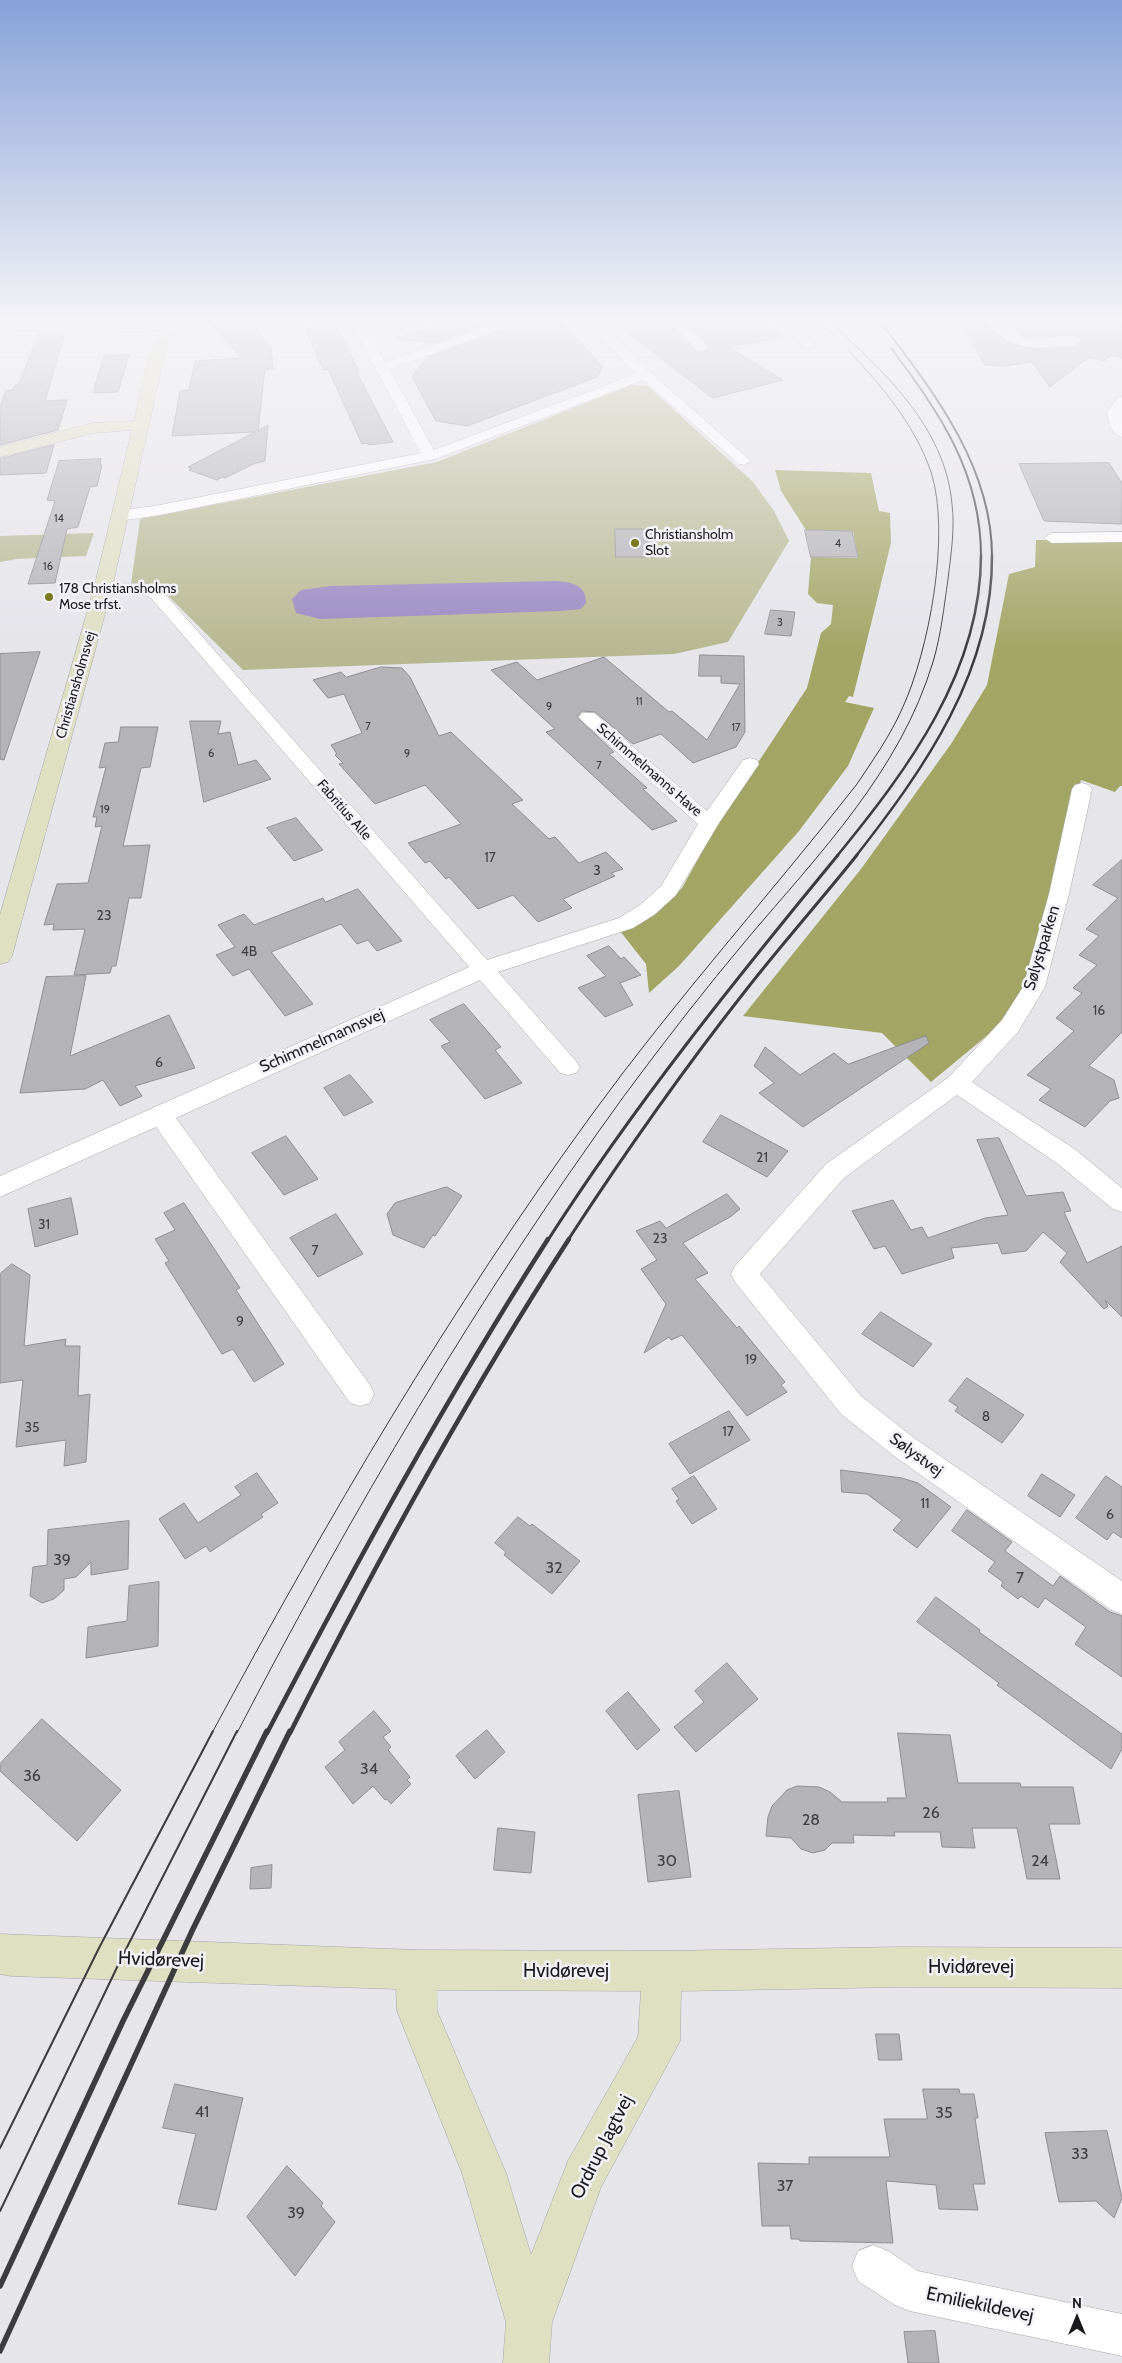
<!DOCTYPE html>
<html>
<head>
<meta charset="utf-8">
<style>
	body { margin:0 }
	#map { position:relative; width:1122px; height:2363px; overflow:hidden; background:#e6e5ea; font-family:Cabin,sans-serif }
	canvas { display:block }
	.north { position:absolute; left:1052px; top:2293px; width:50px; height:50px; -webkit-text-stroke:4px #f3f2f8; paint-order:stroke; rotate:0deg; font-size:14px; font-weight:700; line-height:20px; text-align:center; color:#1a191b }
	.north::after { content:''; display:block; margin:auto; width:18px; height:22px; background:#1a191b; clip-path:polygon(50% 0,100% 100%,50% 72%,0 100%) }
</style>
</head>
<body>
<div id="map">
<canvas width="1122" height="2363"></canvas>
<div class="north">N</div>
</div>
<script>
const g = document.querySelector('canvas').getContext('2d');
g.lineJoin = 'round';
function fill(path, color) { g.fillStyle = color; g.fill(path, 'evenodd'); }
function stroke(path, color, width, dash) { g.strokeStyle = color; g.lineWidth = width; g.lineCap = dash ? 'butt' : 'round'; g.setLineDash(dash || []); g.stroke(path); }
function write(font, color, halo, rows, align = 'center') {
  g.font = font + ' Cabin,sans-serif'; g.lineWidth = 5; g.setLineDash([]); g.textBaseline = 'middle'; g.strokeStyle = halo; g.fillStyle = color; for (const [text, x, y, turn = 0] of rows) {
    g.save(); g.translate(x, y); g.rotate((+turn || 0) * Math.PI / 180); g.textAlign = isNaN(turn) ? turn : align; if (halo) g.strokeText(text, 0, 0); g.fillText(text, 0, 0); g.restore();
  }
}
fill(new Path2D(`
	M631,385l17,1 105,96 21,29 15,30 -61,101 -54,12 -431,16 -84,-83 -28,-3 9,-65 297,-57z
	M94,533l-8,23 -69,3 -17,3v-26z`), '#b7b891');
fill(new Path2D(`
	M775,470l96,3 8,38 11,2 1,30 -38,154 -4,-1 -4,6 29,6 -26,58 -49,65 -120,135 -30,27 -3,-29 -26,-33 38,-19 24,-24 35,-63 90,-137 14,-55 10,-9 2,-19 -16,-2 -9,-9 3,-37 47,1 -5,-27 -47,-1 -25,-39z
	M1036,540h86v246h-2l-5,6 -34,-12 -55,205 -25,39 -70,58 -49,-49 -139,-17 118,-147 90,-125 36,-59 22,-111 26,-7z`), '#a3a565');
fill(new Path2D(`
	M555,581c16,1 31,3 31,22l-5,6 -21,2 -240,8 -24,-6 -4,-14 9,-9 30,-4z`), '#9788c2');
const building = new Path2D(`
	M235,321h16l20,26 2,22h-8l-7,62 10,-6 -3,36 -12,3 -28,14 -3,-1 -5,3 -28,-10 3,-2 -4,-1 67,-35 -83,4 8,-45 9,-1 6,-29 46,-3 -29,-33z
	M448,321h51l-65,22 -39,-4z
	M527,321h33l43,46 -6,10 -130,49 -31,-5 -24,-44 16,-20z
	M613,321h54l30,31h8l4,-6 -24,-25h76l23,16 -56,10 55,33 -70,18z
	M961,321h22l22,20 10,4 22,4 37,-2 8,-7 -8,-5 -48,3 -23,-17h119v37l-11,-3 -7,6 -15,-4 -39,30 -18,-25 -27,4 -20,-1z
	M336,325l23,46h-3l37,71 -24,3 -2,-2 -5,1 -34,-75 -5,1 -17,-41z
	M39,334h25l-19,67 22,-1 -9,30 -58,15v-38l6,-16 7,-1 2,-5h3z
	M129,355l-11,37 -25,1 11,-37z
	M54,445l-8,28 -46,2v-16z
	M101,459l-1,6h2l-5,21 -7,1 -12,40 -11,2 -12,54 -27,1 27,-83 -8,-1 12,-39z
	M1109,463l13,20v41l-78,-3 -25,-57z
	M615,529h39l2,28h-40z
	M805,530l47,1 6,26h-47z
	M771,610l24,2 -4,24 -26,-2z
	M40,652l-36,108 -4,-1v-105z
	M700,655l44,1 1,76 -9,15 -43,16 -32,-29 -28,10 -38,-32 -13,-1 -5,6 37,35 -5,2 38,34 -4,1 34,32 -25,9 -106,-98 9,-3 -64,-59 26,-8 20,18 67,-23 65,55 3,-1 35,29 33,-56 -19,-1v-7h-22z
	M381,667l21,1 8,9 29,59 12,-4 72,68 -11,4 37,35 6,-2 24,26 27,-11 17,17 -12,4 4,3 -52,23 9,9 -34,14 -25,-27 -35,14 -29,-32 -3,2 -16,-18 -5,2 -17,-20 53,-19 -36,-39 -50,19 -36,-40 4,-1 -8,-8 2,-1 -6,-9 31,-12 -18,-39 -16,4 -15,-18 28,-8 5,5z
	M190,721h31l-3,13 12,-2 8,33 18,-5 15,19 -67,23z
	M121,727h37l-8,40 -9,1 -18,78 27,-1 -9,53h-12l-13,68h-4l-2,7 -36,2 11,-46 -32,1 1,-6 -10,1 13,-41 31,-1 14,-57 -7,1 2,-10h-4l13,-50 -7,1 6,-25 13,-1z
	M296,818l27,32 -29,11 -27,-33z
	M1122,860v172l-33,34 25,14 5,18 -9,3 -25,26 -46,-27 12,-11 -24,-14 47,-44 -18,-13 26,-25 -9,-5 24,-23 -18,-10 20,-19 -13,-7 32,-31 -25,-13z
	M358,889l44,52 -25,10 -9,-11 -11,4 -16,-20 -70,28 42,52 -28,12 -36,-47 -16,7 -17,-21 19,-8 -17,-22 26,-11 10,11 69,-27 2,4z
	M609,946l12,13 3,-2 17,18 -21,8 13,22 -28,12 -27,-29 28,-12 -19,-20z
	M86,976l-16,80 99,-41 26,53 -60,18 7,10 -22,10 -17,-26 -18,9 -65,4 26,-116z
	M464,1004l37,43 -6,3 27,33 -37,16 -44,-53 9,-4 -20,-22z
	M926,1036l3,7 -126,84 -44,-34 15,-10 -20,-17 11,-19 35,28 34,-22 14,11z
	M350,1075l23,27 -29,14 -20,-28z
	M721,1115l67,36 -21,26 -64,-35z
	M286,1136l32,43 -34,16 -32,-42z
	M999,1138l27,58 37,-4 8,19 -7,1 23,51 35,-17v71l-17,-17 3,6 -4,3 -44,-47 7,-9 -24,-21 -17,19 -24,3 -4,-11 -47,5 3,10 -52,16 -17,-28 -11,3 -22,-38 41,-11 18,30 11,-3 6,11 57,-20 23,-3 -31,-75z
	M447,1187l15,9 -27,40 -2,-1 -9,13 -31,-13 -6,-21 8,-11z
	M727,1194l13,15 -10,8 -47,26 25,30 -13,6 42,49 2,-2 46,56 -4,3 6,7 -40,24 -65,-81 -11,5 -2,-3 -25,16 22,-49 -25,-35 16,-9 -21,-29 24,-10 6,7z
	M71,1198l7,36 -43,13 -7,-38z
	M184,1203l56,85 -4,2 48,74 -30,18 -21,-33 -11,5 -57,-91 4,-2 -14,-22 20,-9 -11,-17z
	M336,1214l27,40 -45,23 -28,-39z
	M12,1264l18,11 -6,71 42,-7 -1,7h15l-2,50 12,-2 -4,68 -22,4 2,-26 -50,7 7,-67 -23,3v-109z
	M881,1312l51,32 -19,23 -51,-33z
	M967,1378l57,37 -22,28 -47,-32 3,-4 -9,-6z
	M729,1411l21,29 -60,34 -21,-30z
	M841,1470l61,8 16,5 33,24 -34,41 -24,-18 9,-10 -35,-26 -25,-2z
	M257,1473l21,30 -17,11 2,3 -53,35 -4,-6 -21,13 -26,-40 25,-16 14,20 43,-28 -6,-8z
	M1042,1474l33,21 -15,22 -32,-21z
	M694,1476l23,33 -25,15 -16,-23 3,-2 -7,-10z
	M1106,1476l16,11v51l-9,-6 -6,8 -31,-22z
	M967,1510l45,32 -7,9 48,35 7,-10 50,36 12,4v61l-47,-33 11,-17 -41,-29 -7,10 -17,-12 -3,3 -17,-13 2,-4 -15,-11 7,-9 -43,-31z
	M518,1517l12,9 2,-2 48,37 -28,33 -48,-39 2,-3 -11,-9z
	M129,1521l-1,48 -37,6v-13l-15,15 -12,2v11l-10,9 -12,4 -12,-7 3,-29 14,-2 1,-35z
	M159,1582l-1,64 -72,12 2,-31 39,-6 2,-35z
	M936,1597l44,33 -1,2 143,102v15l-11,20 -114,-84 2,-2 -82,-61z
	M727,1663l31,36 -62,53 -22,-25 30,-25 -9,-11z
	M628,1692l32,38 -23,20 -31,-39z
	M374,1711l17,20 -8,6 8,10 -3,3 22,27 -3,3 4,4 -20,20 -4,-5 -2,1 -12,-14 -20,18 -28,-37 20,-17 -6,-8z
	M42,1719l79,71 -44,51 -77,-70v-7z
	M487,1730l18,22 -30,27 -19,-23z
	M898,1733l52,2 8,48h62l1,4h52l7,37h-31l11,55h-33l-10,-51h-45l3,20 -33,-1 -2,-15h-46l1,4 -42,-1 1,8h-22l-7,7 -12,3 -12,-4 -10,-11 -25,-2 2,-19 4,-11 15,-16 10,-4 22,1 11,5 12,10h46l-1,-4h19z
	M679,1791l12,86 -43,5 -10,-87z
	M498,1828l37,4 -4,41 -37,-3z
	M272,1865l-1,23 -21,1 1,-21z
	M876,2034h23l3,26h-23z
	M175,2084l68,14 -27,112 -38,-6 18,-70 -33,-6z
	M923,2089h36l1,5h14l4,24h-3l10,66h-12l5,26 -39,-1 -3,-24 -50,-4 7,62 -93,-2 -1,-2h-8l-1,-13h-28l-4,-63 51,1v-7h81l-6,-38h43z
	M1107,2131l15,67 -8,20 -18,-17 -37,1 -14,-69z
	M287,2166l36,37 -2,3 14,16 -40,54 -48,-59z
	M935,2331l4,32h-31l-4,-31z`);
fill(building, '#b4b3b8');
stroke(building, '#8f8e93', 1);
const street = new Path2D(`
	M149,321l23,3 6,4 -6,4 -32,-4 -140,3v-8z
	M350,321h12l23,41 121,-41h19l-136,48 45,81 202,-76 -51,-53h13l52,51 101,89 -7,4 -5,-1 -96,-84 -208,79 -275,56 -41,6 -5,-2 -3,-3 8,-5 41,-6 261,-52z
	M669,321h13l23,23 2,3 -2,3h-8z
	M781,321h14l8,8 10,16 -2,3h-8l-9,-14z
	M985,321h14l26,19 49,-3 6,4 -6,4c-38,2 -61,9 -89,-24z
	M1122,397v40c-11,-3 -13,-15 -15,-25l10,-14z
	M1122,532v10l-70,1 -8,-5 8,-5z
	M103,583l45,1 15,8 324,368 132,-42 21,-13 21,-19 37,-62 -116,-103 -3,-4 3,-4h12l113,98 36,-51 7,-2 7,2 2,4 -40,59 -43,72 -22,20 -21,13 -135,44 78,89 4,6 -4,6 -8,2 -8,-2 -80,-93 -304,138 194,267 4,9 -4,9 -10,3 -10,-3 -194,-276 -156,70v-21l469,-209 -318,-369 -7,-4 -47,-3 -2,-3 2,-3z
	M1082,783l7,2 3,4 -23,105 -24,93 -27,45 -46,50 104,68 46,38v24l-9,-3 -55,-45 -101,-69 -113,83 -84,96 101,122 53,42 208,143v33l-11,-4 -217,-154 -53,-42 -106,-132 -4,-8 4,-8 91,-102 123,-87 53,-57 21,-33 26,-93 23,-105 3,-4z
	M873,2245l15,6 30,20 204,43v42l-212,-45 -15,-6 -37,-24 -6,-15 6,-15z`);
const secondary = new Path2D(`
	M174,321h17l-14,10 -10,13 -55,244 -100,368 -4,6 -8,2v-49l94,-327 38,-158 -39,3 -93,24v-10l93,-24 41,-2c8,-29 12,-84 40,-100z
	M0,1934l416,16 246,1 239,-4 221,1v40l-221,-1 -220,4 -1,50 -79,146 -49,135 -3,41h-46l3,-41 -44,-149 -65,-162 -1,-22 -385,-13 -11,-2zM437,1990l204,1 -3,46 -70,124 -37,94 -25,-82 -69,-162z`);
stroke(street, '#a6a5aa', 1);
stroke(secondary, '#a6a5aa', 1);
fill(street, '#fff');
fill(secondary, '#dfdfc2');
stroke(new Path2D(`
	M819,321l13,13
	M212,1733c115,-214 238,-424 381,-620 83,-114 177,-218 264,-329 16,-24 33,-48 45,-75 27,-58 49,-175 29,-237 -16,-47 -50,-87 -83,-122
	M237,1733c114,-220 241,-436 387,-637 40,-54 81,-107 124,-158 72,-85 152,-167 185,-276 8,-27 11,-55 15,-83 3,-25 7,-50 4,-75 -7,-78 -69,-133 -123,-183`), '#3c3b3d', 1);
stroke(new Path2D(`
	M0,2148l99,-200 114,-217
	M0,2211l122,-254 115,-226`), '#3c3b3d', 2);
stroke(new Path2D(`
	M880,321c52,69 112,144 112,235
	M891,348c48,64 90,124 90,208`), '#3c3b3d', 2);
stroke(new Path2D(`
	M837,856c71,-87 144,-184 144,-301
	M856,856c69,-88 137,-185 136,-301`), '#3c3b3d', 2.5);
stroke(new Path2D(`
	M548,1240c87,-136 188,-261 290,-385
	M568,1240c56,-86 115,-170 178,-250 36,-46 75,-90 111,-135`), '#3c3b3d', 3);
stroke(new Path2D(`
	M267,1733c88,-168 179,-335 281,-494
	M290,1733c85,-169 176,-335 279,-494`), '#3c3b3d', 4.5);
stroke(new Path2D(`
	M0,2286l123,-265 144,-290
	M0,2351l192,-420 98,-200`), '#3c3b3d', 5.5);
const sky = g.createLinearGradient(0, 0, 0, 652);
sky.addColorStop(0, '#87a2d9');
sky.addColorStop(0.49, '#f4f3f6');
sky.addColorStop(1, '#f4f3f600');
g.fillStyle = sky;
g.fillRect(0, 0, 1122, 652);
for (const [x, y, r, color] of [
	[635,543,5,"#797920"],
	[49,597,5,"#797920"]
]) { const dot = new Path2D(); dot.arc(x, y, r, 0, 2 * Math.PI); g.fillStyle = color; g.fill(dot); stroke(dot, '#f3f2f8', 2); }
write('11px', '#404042', null, [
	["14",59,519],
	["4",838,544],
	["16",48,567],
	["3",780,623],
	["11",639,702],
	["9",549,707],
	["7",368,727],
	["17",736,728],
	["6",211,754],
	["9",407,754],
	["7",599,766],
	["19",105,810]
]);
write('14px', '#1a191b', '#f3f2f8', [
	["Christiansholm",645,535],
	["Slot",645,551],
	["178 Christiansholms",59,589],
	["Mose trfst.",59,605]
], 'left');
write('14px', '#1a191b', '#f3f2f8', [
	["Christiansholmsvej",76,685,-74],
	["Schimmelmanns Have",649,770,41],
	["Fabritius Alle",344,810,49]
]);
write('14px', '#404042', null, [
	["17",490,858],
	["3",597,871],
	["23",104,916],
	["4B",249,952],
	["16",1099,1011],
	["6",159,1063],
	["21",762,1158],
	["31",44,1225],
	["23",660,1239],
	["7",315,1251],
	["9",240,1322],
	["19",751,1360],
	["8",986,1417],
	["35",32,1428],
	["17",728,1432],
	["11",925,1504],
	["6",1110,1515]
]);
write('16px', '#1a191b', '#f3f2f8', [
	["Sølystparken",1042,948,-73],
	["Schimmelmannsvej",322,1041,-24],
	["Sølystvej",916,1455,36]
]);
write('16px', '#404042', null, [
	["39",62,1560],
	["32",554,1568],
	["7",1020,1578],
	["34",369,1769],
	["36",32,1776],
	["26",931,1813],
	["28",811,1820],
	["30",667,1861],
	["24",1040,1861],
	["41",202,2112],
	["35",944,2113],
	["33",1080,2154],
	["37",785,2186],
	["39",296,2213]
]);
write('19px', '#1a191b', '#f3f2f8', [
	["Hvidørevej",161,1960,2],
	["Hvidørevej",971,1967],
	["Hvidørevej",566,1971],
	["Ordrup Jagtvej",602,2147,-63],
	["Emiliekildevej",980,2305,12]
]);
</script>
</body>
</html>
